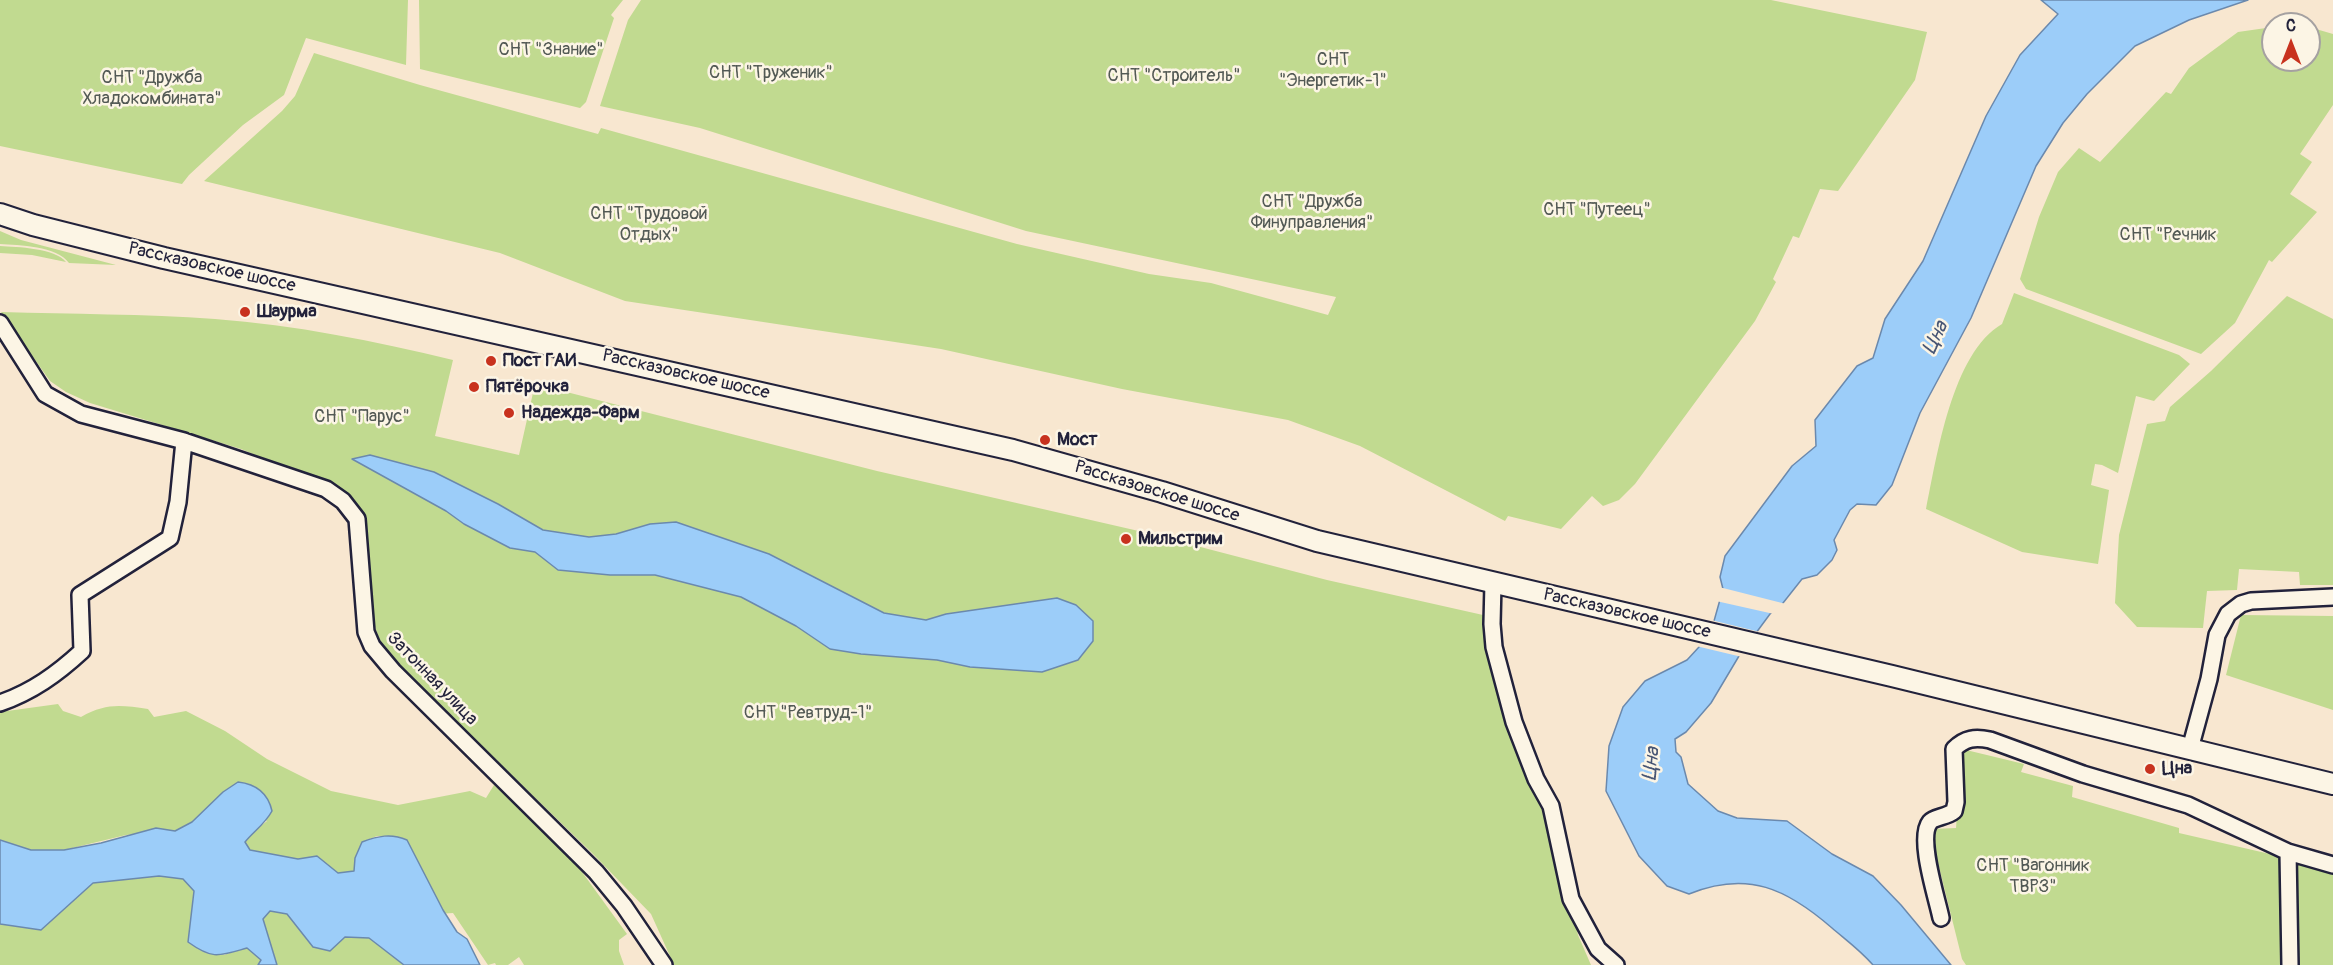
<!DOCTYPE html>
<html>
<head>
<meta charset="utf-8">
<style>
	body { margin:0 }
	#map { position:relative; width:2333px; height:965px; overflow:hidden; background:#f8e7d0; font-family:Pangolin,sans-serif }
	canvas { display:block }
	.north { position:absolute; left:2261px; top:12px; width:60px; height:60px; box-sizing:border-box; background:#fcf5e5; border:2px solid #a5a1a1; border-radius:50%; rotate:0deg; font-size:16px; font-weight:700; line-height:24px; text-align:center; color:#22223b }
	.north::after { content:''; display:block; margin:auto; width:21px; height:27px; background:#c8321e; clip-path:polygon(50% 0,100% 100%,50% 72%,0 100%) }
</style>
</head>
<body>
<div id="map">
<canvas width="2333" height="965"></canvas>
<div class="north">С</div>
</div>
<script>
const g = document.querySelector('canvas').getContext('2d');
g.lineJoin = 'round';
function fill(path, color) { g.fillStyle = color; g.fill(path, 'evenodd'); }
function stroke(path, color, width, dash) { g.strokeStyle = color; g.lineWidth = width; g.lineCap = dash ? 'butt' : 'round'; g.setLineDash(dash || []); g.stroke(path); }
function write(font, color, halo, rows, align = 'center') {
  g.font = font + ' Pangolin,sans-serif'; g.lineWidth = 5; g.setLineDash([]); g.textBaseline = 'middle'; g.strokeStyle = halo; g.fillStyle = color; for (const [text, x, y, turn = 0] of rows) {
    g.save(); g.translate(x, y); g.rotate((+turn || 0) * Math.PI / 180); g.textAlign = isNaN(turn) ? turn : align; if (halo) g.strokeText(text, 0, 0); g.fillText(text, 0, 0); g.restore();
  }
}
fill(new Path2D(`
	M0,0h408l-2,65 -100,-27 -22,57 -41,30 -54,50 -7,9 -182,-38z
	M419,0h204l-12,15 3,3 -28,84 -6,6 -160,-39z
	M641,0h1130l156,32 -12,48 -77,111 -18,-2 -21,49 -6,-2 -20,43 3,3 -21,39 -120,163 -16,16 -16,6 -11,-10 -31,33 -53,-13 -3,5 -145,-75 -72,-26 -166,-31 -181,-40 -316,-48 -125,-48 -296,-72 78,-70 13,-15 19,-43 106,32 178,49 3,-6 416,116 132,30 62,9 117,32 8,-18 -310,-66 -326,-103 -100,-22 28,-86z
	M2273,27v33h36v-33l24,7v71l-33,49 12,8 -22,32 27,18 -45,50 -3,-2 -34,63 -34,31 -175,-65 -6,-10 19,-62 19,-45 21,-24 21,14 66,-70 5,2 18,-26 49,-36z
	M0,231l21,9 95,25 -47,-2c-12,-17 -50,-18 -69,-19z
	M0,246c17,1 55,2 66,16l-34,-7 -32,-2z
	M2014,293l165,62 11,9 -36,37 -18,-5 -18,77 -16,-8 -7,-1 -4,21 18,5 -11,74 -76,-12 -96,-43c11,-53 26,-156 76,-185z
	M2287,296l46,23v266h-33l-1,-13 -60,-3 -2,21 -30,1 -4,37 -66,-1 -22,-24 4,-68 28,-111 18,-3 5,-14 41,-36z
	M1,312c71,2 143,2 214,7 80,6 160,22 238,41l-18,76 84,19 16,-71 342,87 266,61 184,48 156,35 39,125 29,66 27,129 13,30h-917l-23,-51 -58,-60 -210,-204 -10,-29 -6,-95 -8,-20 -14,-14 -104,-43 -151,-46 -24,-11 -16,-11z
	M2241,615l92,1v94l-107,-35z
	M58,704l5,7 18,6c25,-14 39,-12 67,-8l6,8 32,-6 39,20 42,28 64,32 67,14 72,-14 16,7 8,-13 35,30 53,57 45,62 -8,6v11l5,14h-100l-5,-8 -11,8h-12l-1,-2 -7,2 -35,-52 -15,1 -42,-78h-19l-15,6 -7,16 -1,13 -16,2 -88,-23 -6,-8 9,-10 14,-11 -44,-29 -31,30 -17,9 -49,4 -62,15h-33l-31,-10v-128z
	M1962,749l62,15 -3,8 52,14 -1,11 107,31v5l104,24 50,16v92h-367l-4,-6 -32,-128 2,-2 24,-1z
	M159,876l24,3 11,12 -3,24 33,40 23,-8 14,13 -3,5h-258v-41l41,6 52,-47z
	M269,911l18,3 26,33 32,-10 24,1 35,27h-127l-14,-46z`), '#c1da90');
const water = new Path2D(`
	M2041,0h207l-59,20 -54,26 -48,48 -24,29 -27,43 -65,152 -51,95 -28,72 -16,20 -19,-1 -7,6 -16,30 3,10 -5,10 -15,15 -15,4 -19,24 -13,11 -31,42 -28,47 -25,29 -11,7 1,13 5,5 7,27 30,27 19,7 50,3 45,33 41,22 28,29 50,60h-78c-12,-14 -27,-25 -41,-37 -45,-39 -84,-58 -143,-34l-22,-8 -28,-30 -33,-65 3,-45 14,-39 22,-26 42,-21 12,-13 15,-26 9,-32 -3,-12 5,-21 67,-90 24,-20 -1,-26 42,-54 16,-8 12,-39 38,-58 63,-145 34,-61 38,-41z
	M370,455l64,17 64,32 45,26 46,7 27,-3 34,-10 26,-2 93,32 115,59 42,7 20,-6 111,-16 19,7 17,16v20l-15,19 -36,12 -72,-5 -33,-7 -76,-6 -31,-5 -34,-23 -55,-29 -86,-22h-45l-52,-5 -23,-18 -25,-4 -46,-24 -18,-13 -94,-52z
	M238,782c18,2 30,11 34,29 -7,13 -18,20 -27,31l5,8 48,9 19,-3 21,17 16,-2 1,-13 7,-16c16,-6 29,-9 45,-2l36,70 14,22 10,7 13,26h-76l-35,-27 -24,-1 -15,14 -17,-4 -26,-33 -17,-3 -7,8 14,46h-19l3,-5 -14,-12c-28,8 -34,12 -59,-6l6,-51 -11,-12 -24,-3 -66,7 -52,47 -41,-6v-84l31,10h33l37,-7 55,-15 19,3 17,-9 31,-30z`);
fill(water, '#9ccdf9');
stroke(water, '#6b89ad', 1.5);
fill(new Path2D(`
	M1719,588h4l63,16 -12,10 -58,-13z
	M1711,620l49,12 -18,25 -46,-11z`), '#f8e7d0');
const minor = new Path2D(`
	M0,323l45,71 36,20 103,27 142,48 17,12 14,18 9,113 6,14 21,25 203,201 28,34 40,59
	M1493,583l-1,41 2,23 20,75 22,57 15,27 20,93 27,50 18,16
	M0,703c32,-11 57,-29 82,-52l-2,-56 90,-57 8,-36 6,-61
	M2190,749l19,-70 8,-44 11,-21 13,-10 10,-3 82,-4
	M2288,852l2,113
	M1941,918c-4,-20 -24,-80 -11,-96 4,-5 17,-5 24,-11l2,-9 -2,-53c11,-11 21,-12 36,-9l93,34 105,31 100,47 45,13`);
const major = new Path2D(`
	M0,214l33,11 131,33 849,192 149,42 155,49 575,135 441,108`);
stroke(minor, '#22223b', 20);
stroke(major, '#22223b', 24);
stroke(minor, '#fcf5e5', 15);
stroke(major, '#fcf5e5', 20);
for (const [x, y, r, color] of [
	[245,312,6,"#c8321e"],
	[491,361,6,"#c8321e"],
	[474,387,6,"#c8321e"],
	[509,413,6,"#c8321e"],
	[1045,440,6,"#c8321e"],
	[1126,539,6,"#c8321e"],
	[2150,769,6,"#c8321e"]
]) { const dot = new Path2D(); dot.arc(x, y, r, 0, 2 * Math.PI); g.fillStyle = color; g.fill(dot); stroke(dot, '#fcf5e5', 2); }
write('18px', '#525954', '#fcf5e5', [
	["СНТ \"Знание\"",551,50],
	["СНТ",1333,60],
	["\"Энергетик-1\"",1333,81],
	["СНТ \"Труженик\"",771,73],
	["СНТ \"Строитель\"",1174,76],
	["СНТ \"Дружба",152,78],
	["Хладокомбината\"",152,99],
	["СНТ \"Дружба",1312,202],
	["Финуправления\"",1312,223],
	["СНТ \"Путеец\"",1597,210],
	["СНТ \"Трудовой",649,214],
	["Отдых\"",649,235],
	["СНТ \"Речник",2168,235],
	["СНТ \"Парус\"",362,417],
	["СНТ \"Ревтруд-1\"",808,713],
	["СНТ \"Вагонник",2033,866],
	["ТВРЗ\"",2033,887]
]);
write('18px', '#22223b', '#fcf5e5', [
	["Рассказовское шоссе",212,268,13],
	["Рассказовское шоссе",686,375,13],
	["Рассказовское шоссе",1157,492,17],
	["Рассказовское шоссе",1627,614,13],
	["Затонная улица",432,679,46]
]);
write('bold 18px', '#22223b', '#fcf5e5', [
	["Шаурма",257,312],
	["Пост ГАИ",503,361],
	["Пятёрочка",486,387],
	["Надежда-Фарм",521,413],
	["Мост",1057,440],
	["Мильстрим",1138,539],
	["Цна",2162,769]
], 'left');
write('italic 20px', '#475574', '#fcf5e5', [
	["Цна",1936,338,-64],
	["Цна",1652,764,-83]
]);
</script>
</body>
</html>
